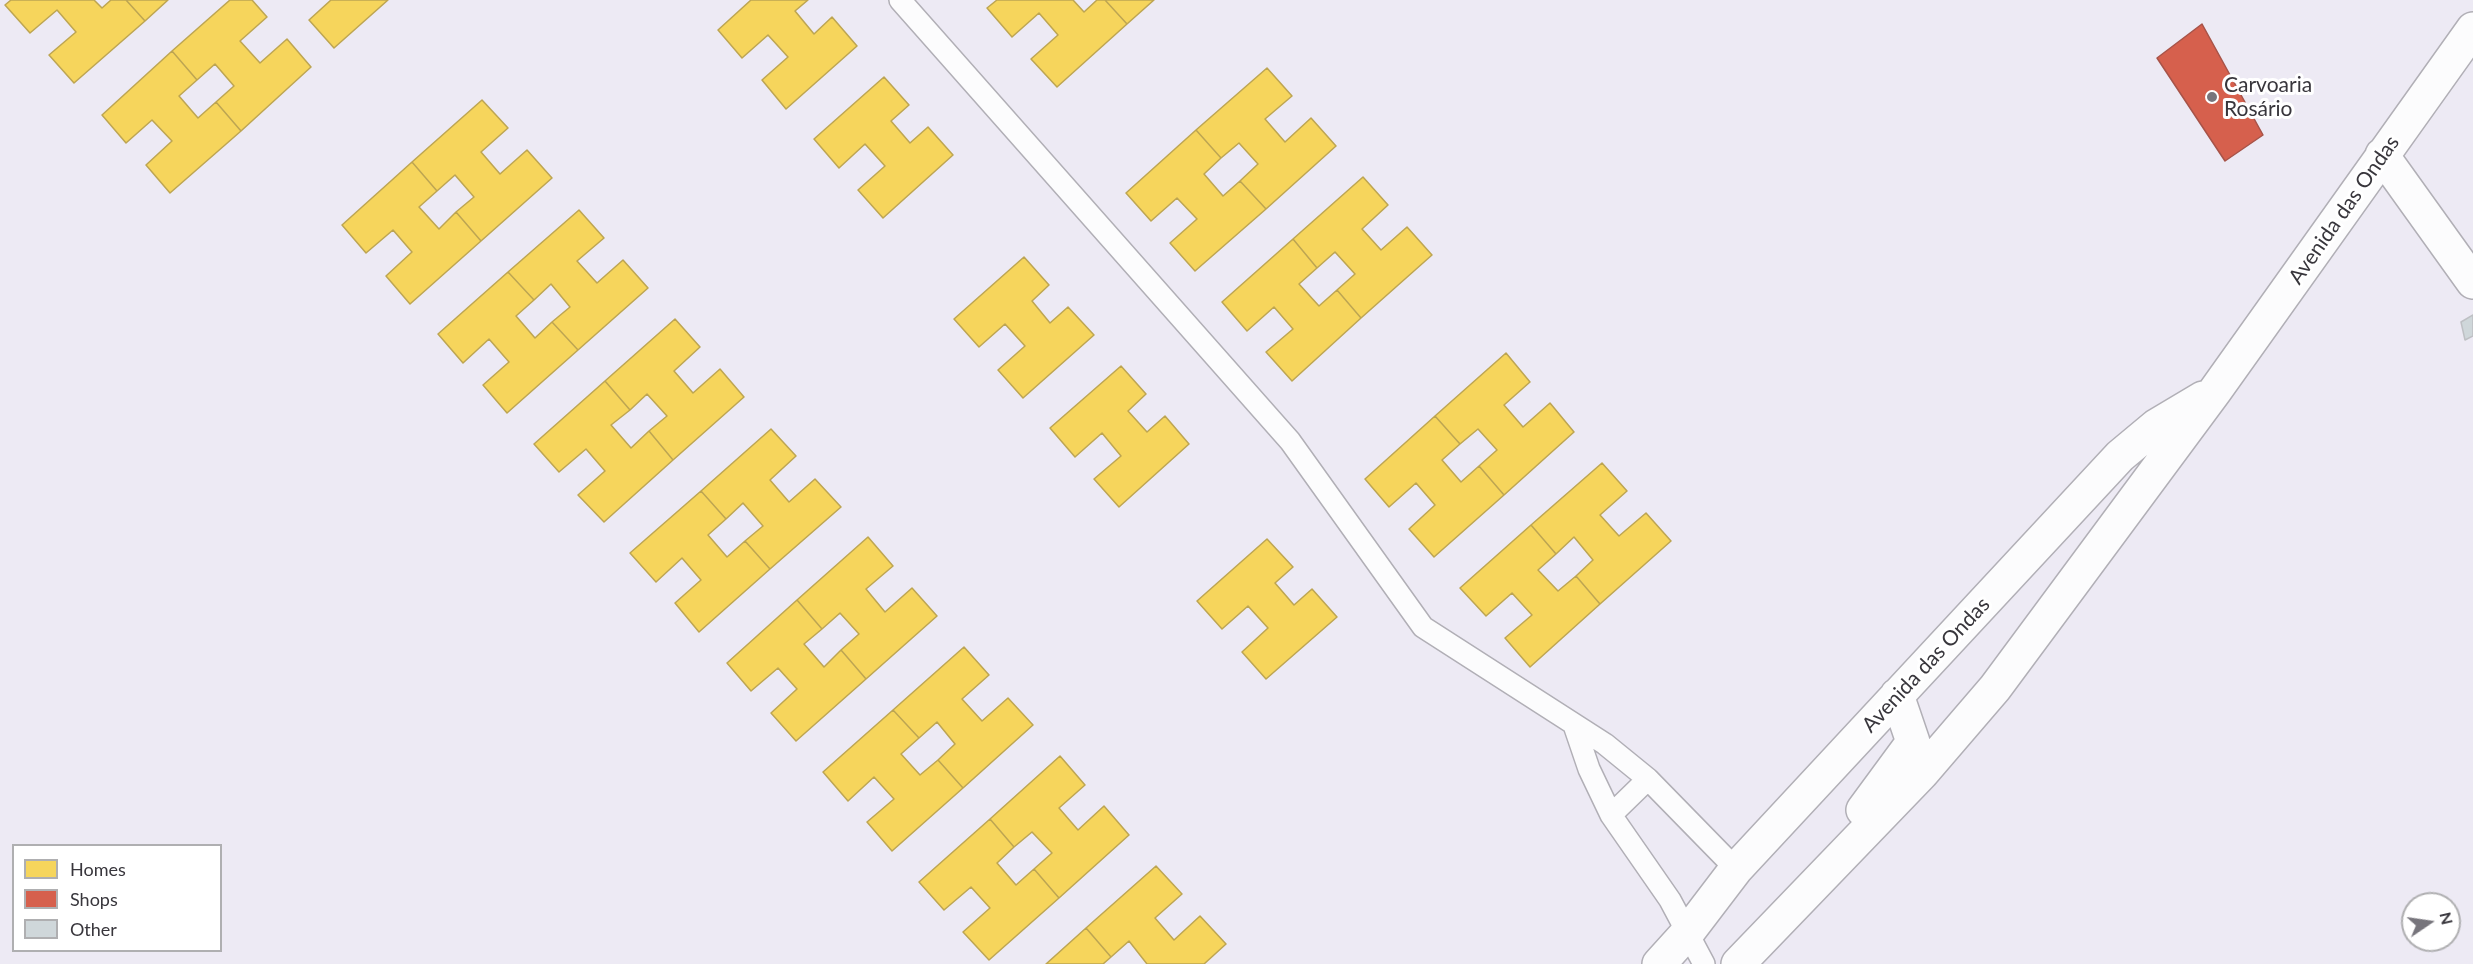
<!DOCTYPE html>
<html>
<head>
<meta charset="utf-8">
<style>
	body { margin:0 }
	#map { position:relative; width:2473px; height:964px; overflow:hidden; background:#edeaf4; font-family:Lato,sans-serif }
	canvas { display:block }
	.legend { position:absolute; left:12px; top:844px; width:210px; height:108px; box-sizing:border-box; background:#fff; border:2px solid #afafb1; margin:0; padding:8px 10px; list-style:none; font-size:18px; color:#38363c }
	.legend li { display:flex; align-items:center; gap:12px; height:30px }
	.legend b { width:30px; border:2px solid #afafb1 }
	.north { position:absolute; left:2401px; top:892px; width:60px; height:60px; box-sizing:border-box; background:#fff; border:2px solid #afafb1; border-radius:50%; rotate:77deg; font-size:16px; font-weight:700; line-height:24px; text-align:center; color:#38363c }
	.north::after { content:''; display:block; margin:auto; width:21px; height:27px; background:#77757c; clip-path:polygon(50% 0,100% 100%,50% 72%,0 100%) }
</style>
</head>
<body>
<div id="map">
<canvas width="2473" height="964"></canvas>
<ul class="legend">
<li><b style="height:16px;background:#f6d55c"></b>Homes</li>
<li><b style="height:16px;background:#d6604d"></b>Shops</li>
<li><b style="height:16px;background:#cfd7da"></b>Other</li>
</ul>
<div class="north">N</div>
</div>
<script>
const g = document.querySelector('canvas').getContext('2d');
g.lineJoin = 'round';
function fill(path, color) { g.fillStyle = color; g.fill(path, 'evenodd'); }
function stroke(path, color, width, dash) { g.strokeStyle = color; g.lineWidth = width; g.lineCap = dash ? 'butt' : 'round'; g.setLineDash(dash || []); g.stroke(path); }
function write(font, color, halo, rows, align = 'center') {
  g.font = font + ' Lato,sans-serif'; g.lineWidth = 6; g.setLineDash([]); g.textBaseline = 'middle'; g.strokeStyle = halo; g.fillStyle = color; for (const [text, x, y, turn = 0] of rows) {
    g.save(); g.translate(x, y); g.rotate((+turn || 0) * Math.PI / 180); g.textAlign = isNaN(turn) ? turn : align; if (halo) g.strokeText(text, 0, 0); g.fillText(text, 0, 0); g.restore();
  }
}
const homes = new Path2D(`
	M11,0h83l8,8 9,-8h15l19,21 -71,62 -25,-28 27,-23 -19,-22 -27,23 -25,-28z
	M126,0h42l-23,21z
	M230,0h22l15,17 -27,24 20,22 27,-24 24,28 -70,64 -25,-29 18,-16 -19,-22 -18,16 -25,-29z
	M331,0h57l-54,48 -25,-28z
	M751,0h57l-13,11 19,23 18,-17 25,29 -71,63 -24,-29 26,-23 -20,-22 -26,23 -24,-28z
	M997,0h76l11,12 13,-12h8l22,24 -70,63 -26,-28 27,-24 -19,-22 -27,24 -25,-29z
	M1105,0h49l-27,24z
	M172,51l25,29 -18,16 19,22 18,-16 25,29 -71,62 -24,-28 26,-24 -20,-21 -26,23 -24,-28z
	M1267,68l25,28 -27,23 20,23 26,-24 25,28 -70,63 -26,-28 18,-17 -19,-21 -18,15 -25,-28z
	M884,77l25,28 -18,16 19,22 18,-16 25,28 -70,63 -25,-28 27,-24 -20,-22 -26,24 -25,-29z
	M482,100l26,28 -27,24 19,22 27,-24 25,28 -71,63 -25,-29 18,-15 -19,-22 -18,16 -25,-29z
	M1196,130l25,28 -17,16 19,22 17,-15 26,28 -71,62 -25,-28 27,-24 -20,-21 -26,23 -25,-28z
	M412,162l25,29 -18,16 20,22 17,-17 25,29 -71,63 -24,-28 26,-24 -19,-22 -27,23 -24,-28z
	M1363,177l25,28 -26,24 19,21 26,-23 25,28 -71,63 -24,-28 18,-16 -20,-22 -18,16 -24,-29z
	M579,210l25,28 -27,23 20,22 26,-23 25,28 -70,62 -26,-28 18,-15 -19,-23 -17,16 -26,-28z
	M1293,239l24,29 -18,16 20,22 18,-16 24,28 -69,63 -26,-29 27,-23 -19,-22 -27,24 -25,-29z
	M1024,257l25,28 -17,16 18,22 18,-16 26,28 -71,63 -25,-28 27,-24 -20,-22 -26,23 -25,-28z
	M508,272l26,28 -18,16 19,22 17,-16 26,28 -71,63 -24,-28 26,-23 -20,-23 -26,24 -25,-29z
	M675,319l25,28 -26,24 19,22 27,-24 24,28 -71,63 -24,-29 18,-15 -20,-22 -17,16 -25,-29z
	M1506,353l24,29 -26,23 19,22 27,-24 24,29 -70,63 -25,-29 18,-16 -19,-21 -18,15 -25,-28z
	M1121,366l25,28 -18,17 19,21 18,-16 24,28 -70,63 -25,-28 27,-23 -19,-23 -27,24 -25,-29z
	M605,381l25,29 -19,15 20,23 18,-17 24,29 -69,62 -26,-27 27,-24 -19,-22 -27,23 -25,-28z
	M1435,416l25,28 -18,16 19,22 18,-16 25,29 -70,62 -25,-28 26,-24 -19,-22 -27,24 -24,-28z
	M771,429l25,27 -26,24 19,22 26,-23 26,28 -71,62 -25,-28 18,-15 -20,-23 -17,16 -25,-28z
	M1602,463l25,28 -27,24 19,21 27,-23 25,28 -71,63 -24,-28 17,-16 -19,-23 -18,17 -25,-29z
	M701,491l25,28 -18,16 19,22 18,-16 25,28 -71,63 -24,-29 26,-23 -19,-22 -26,24 -26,-29z
	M1531,525l25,29 -18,16 20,21 18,-15 24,28 -70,63 -25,-29 27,-23 -20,-22 -26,23 -26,-28z
	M868,537l25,29 -27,23 19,23 27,-24 25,28 -71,63 -25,-29 18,-16 -19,-21 -18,16 -25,-29z
	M1267,539l26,28 -18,16 19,22 18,-16 25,28 -71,62 -24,-27 26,-24 -20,-22 -26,23 -25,-28z
	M797,600l25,29 -18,15 20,23 17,-17 25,29 -70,62 -25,-28 26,-24 -19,-21 -27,23 -24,-28z
	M964,647l25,28 -27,24 20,22 26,-23 25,27 -70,63 -25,-28 17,-16 -18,-22 -18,16 -26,-28z
	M893,710l26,28 -18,16 19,21 18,-15 25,28 -71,63 -25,-29 27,-23 -20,-22 -26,24 -25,-29z
	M1060,756l25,29 -26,23 19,22 26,-24 25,29 -70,63 -25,-29 18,-16 -20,-21 -18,15 -24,-28z
	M990,819l24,28 -17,16 19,22 18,-16 25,29 -70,62 -26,-28 27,-24 -19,-21 -27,23 -25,-28z
	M1156,866l26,28 -27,24 19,22 26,-24 26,28 -22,20h-57l-18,-23 -18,16 -25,-29z
	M1086,928l25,29 -8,7h-57z`);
fill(homes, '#f6d55c');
stroke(homes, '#bda552', 1.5);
const shops = new Path2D(`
	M2202,24l61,111 -38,26 -68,-103z`);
fill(shops, '#d6604d');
stroke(shops, '#a75348', 1.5);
const building = new Path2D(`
	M2473,315v21l-8,4 -4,-18z`);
fill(building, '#cfd7da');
stroke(building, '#bec0c4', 1.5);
const lane = new Path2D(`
	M900,0l390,441 133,186 182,117 43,35 88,90
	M1574,725l15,44 22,46 59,85 34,64
	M1611,815l37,-36`);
const street = new Path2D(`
	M2382,155l91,127
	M1863,810l50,-68 -16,-47
	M1659,964l29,-32 48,-63 384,-413 36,-30 47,-28
	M1738,964l184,-191 73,-85 220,-297 258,-362`);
stroke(lane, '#b1afb6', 24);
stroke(street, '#b1afb6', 36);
stroke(lane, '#fcfcfd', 21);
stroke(street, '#fcfcfd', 33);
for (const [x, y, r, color] of [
	[2212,97,6,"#77757c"]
]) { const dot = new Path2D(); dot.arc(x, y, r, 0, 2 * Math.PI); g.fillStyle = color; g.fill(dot); stroke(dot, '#fff', 2); }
write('21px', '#38363c', '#fff', [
	["Carvoaria",2224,85],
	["Rosário",2224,109]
], 'left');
write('21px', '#38363c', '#fff', [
	["Avenida das Ondas",2344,210,-55],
	["Avenida das Ondas",1926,665,-47]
]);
</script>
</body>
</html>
